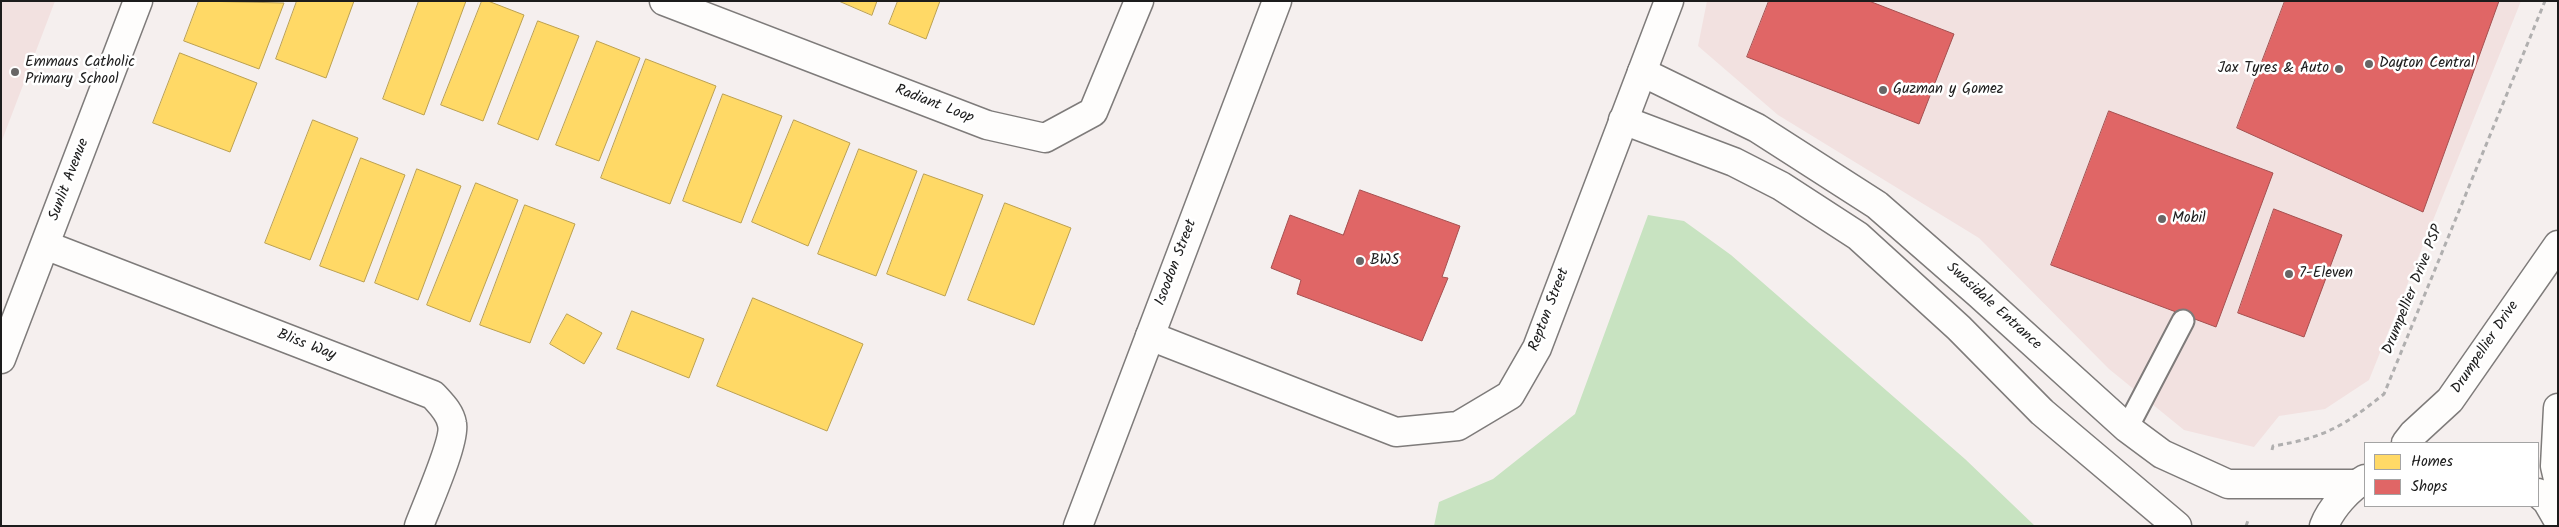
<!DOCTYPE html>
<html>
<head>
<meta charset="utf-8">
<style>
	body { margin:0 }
	#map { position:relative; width:2559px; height:527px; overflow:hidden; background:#f5efee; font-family:Kalam,sans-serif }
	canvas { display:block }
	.frame { position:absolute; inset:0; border:2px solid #1c1c1c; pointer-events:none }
	.legend { position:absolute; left:2364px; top:442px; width:175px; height:65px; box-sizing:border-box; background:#fff; border:1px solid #a4a4a4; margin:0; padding:6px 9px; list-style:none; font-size:15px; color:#1c1c1c }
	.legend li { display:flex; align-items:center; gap:10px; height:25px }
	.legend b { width:25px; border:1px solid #a4a4a4 }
</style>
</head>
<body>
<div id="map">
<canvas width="2559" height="527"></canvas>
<div class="frame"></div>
<ul class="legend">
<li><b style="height:14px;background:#ffd966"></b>Homes</li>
<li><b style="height:14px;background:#e06666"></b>Shops</li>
</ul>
</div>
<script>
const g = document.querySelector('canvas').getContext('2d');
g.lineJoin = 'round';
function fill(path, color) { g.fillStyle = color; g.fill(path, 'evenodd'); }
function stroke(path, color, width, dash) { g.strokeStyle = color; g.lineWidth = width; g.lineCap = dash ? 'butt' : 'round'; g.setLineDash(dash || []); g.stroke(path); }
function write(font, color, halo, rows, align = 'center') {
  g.font = font + ' Kalam,sans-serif'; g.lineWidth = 5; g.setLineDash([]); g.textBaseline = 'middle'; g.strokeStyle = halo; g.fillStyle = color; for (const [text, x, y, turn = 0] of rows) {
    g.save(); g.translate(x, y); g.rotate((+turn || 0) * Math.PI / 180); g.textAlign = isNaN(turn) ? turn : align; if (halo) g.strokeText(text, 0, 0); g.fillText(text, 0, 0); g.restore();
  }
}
fill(new Path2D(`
	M1,1h54l-54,142z
	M1707,1h814l-152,379 -44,29 -46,7 -25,31 -70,-17 -75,-61 -130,-131 -201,-123 -80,-69z`), '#f2e1e0');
fill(new Path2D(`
	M1648,215l36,6 47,34 234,204 70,67h-601l5,-24 54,-23 82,-65z`), '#c8e3c1');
const homes = new Path2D(`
	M199,1l85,2 -25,66 -75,-28z
	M297,1h57l-28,77 -50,-19z
	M419,1h47l-42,114 -41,-16z
	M482,1h6l36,14 -41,106 -42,-16z
	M839,1h38l-5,14z
	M898,1h42l-14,38 -37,-15z
	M538,21l41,15 -41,104 -40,-16z
	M597,41l43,17 -41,103 -43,-16z
	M180,53l77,30 -27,69 -77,-29z
	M646,59l70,27 -46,118 -69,-26z
	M723,94l59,22 -41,107 -58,-22z
	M313,120l45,18 -48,122 -45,-17z
	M794,120l56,23 -42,103 -56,-24z
	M859,149l58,22 -41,105 -58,-22z
	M361,158l44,17 -41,107 -44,-16z
	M417,169l44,17 -43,114 -43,-17z
	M924,174l59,21 -38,101 -58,-22z
	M476,183l42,17 -48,122 -43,-17z
	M1005,203l66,25 -37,97 -66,-25z
	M525,205l50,19 -45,119 -50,-18z
	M753,298l110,46 -36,87 -110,-45z
	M632,311l72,28 -15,39 -72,-29z
	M567,314l35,19 -18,31 -34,-20z`);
fill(homes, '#ffd966');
stroke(homes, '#bba050', 1);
const shops = new Path2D(`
	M1769,1h100l85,33 -35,90 -172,-67z
	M2285,1h214l-76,211 -186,-84z
	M2109,111l164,62 -57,154 -165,-62z
	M1360,190l100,36 -18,51 6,1 -26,63 -125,-47 4,-14 -30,-12 19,-53 53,20z
	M2274,209l68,26 -38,102 -66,-24z`);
fill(shops, '#e06666');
stroke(shops, '#a55050', 1);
const lane = new Path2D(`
	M2127,428l56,-107`);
const street = new Path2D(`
	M664,1l323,124 58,13 48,-26 46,-111
	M45,245l388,150c8,9 17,17 19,29 4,16 -26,83 -33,102
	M1150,336l246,96 62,-6 52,-31 27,-47 132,-347
	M1,359l137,-358`);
const secondary = new Path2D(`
	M1642,72l115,56 120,77 102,89 148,134 35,26 66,30h128
	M1623,120l111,42 47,24 77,50 101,92 83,84 135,114
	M1078,526l199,-525`);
const primary = new Path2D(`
	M2558,408l-3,58 3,13
	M2406,443l7,-9 37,-34 108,-155
	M2538,493l9,8 11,19
	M2324,526c7,-18 25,-38 41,-47`);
stroke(lane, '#7e7b7a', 25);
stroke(street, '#7e7b7a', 31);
stroke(secondary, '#7e7b7a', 31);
stroke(primary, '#7e7b7a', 31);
stroke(new Path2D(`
	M2272,450l1,-4c51,-8 71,-20 111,-52l161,-393
	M2246,526l3,-8`), '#b0afaf', 3, [5, 4]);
stroke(lane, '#fefdfc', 21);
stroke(street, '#fefdfc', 28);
stroke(secondary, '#fefdfc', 28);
stroke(primary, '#fefdfc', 28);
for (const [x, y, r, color] of [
	[2369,64,5,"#686666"],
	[2339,69,5,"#686666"],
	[15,72,5,"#686666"],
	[1883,90,5,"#686666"],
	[2162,219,5,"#686666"],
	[1360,261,5,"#686666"],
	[2289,274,5,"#686666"]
]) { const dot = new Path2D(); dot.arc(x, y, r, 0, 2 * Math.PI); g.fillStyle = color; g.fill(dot); stroke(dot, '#fff', 2); }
write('15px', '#1c1c1c', '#fff', [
	["Emmaus Catholic",25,63],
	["Primary School",25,80],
	["Dayton Central",2379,64],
	["Jax Tyres & Auto",2329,69,"right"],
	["Guzman y Gomez",1893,90],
	["Mobil",2172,219],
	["BWS",1370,261],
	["7-Eleven",2299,274]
], 'left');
write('15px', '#1c1c1c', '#fff', [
	["Radiant Loop",934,105,21],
	["Sunlit Avenue",70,180,-69],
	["Isoodon Street",1177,263,-69],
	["Drumpellier Drive PSP",2414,290,-68],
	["Swasidale Entrance",1993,307,42],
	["Repton Street",1550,310,-69],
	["Bliss Way",306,346,21],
	["Drumpellier Drive",2486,348,-56]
]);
</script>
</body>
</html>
